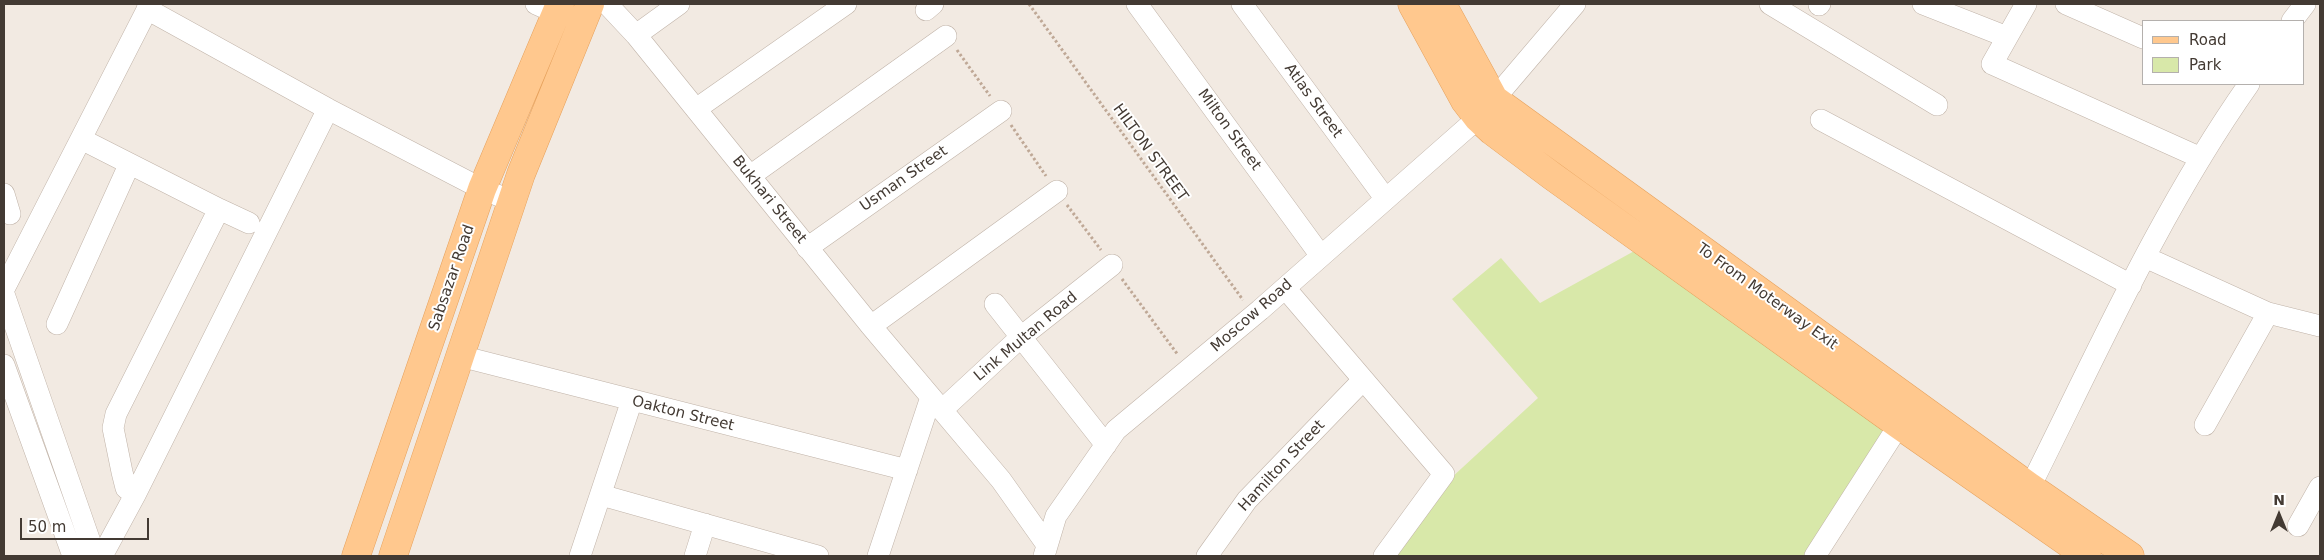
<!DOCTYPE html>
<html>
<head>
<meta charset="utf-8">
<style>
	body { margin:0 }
	#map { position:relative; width:2324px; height:560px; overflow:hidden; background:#f2eae2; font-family:"DejaVu Sans",sans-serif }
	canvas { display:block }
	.frame { position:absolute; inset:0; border:5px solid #433a33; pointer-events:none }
	.legend { position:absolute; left:2142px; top:20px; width:162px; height:65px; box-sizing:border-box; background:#fff; border:1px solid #b4b0ad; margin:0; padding:6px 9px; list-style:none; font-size:15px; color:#433a33 }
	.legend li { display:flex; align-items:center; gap:10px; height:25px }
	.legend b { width:25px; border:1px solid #b4b0ad }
	.north { position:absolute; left:2254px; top:490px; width:50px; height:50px; -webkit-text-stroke:4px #fff; paint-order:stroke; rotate:0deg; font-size:14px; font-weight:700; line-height:20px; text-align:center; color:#433a33 }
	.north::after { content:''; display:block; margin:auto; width:18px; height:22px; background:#433a33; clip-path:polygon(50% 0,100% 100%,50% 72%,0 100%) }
	.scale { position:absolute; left:20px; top:518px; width:129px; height:22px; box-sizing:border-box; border:2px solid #433a33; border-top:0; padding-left:6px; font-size:15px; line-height:18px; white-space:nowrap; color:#433a33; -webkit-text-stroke:4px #fff; paint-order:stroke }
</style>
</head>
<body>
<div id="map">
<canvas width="2324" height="560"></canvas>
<div class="frame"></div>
<ul class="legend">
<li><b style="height:6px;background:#ffc88e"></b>Road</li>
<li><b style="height:14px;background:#d8e8a9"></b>Park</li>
</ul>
<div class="north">N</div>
<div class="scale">50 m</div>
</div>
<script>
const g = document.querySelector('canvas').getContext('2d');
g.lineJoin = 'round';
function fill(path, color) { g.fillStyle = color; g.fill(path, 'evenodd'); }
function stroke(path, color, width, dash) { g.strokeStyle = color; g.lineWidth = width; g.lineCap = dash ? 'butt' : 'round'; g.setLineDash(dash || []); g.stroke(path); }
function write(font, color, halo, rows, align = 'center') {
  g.font = font + ' "DejaVu Sans",sans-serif'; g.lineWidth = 4; g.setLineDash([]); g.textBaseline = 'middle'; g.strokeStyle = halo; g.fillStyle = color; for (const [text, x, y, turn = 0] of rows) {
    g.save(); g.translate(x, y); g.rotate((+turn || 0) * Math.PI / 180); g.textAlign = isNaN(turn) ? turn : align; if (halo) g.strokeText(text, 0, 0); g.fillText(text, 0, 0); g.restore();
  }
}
fill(new Path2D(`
	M1647,244l252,181 -84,131h-431l66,-77 88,-81 -86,-99 49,-41 39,45z`), '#d8e8a9');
const minor = new Path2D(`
	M536,4l20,9
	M607,4l29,31 235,291 130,154 46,65
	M1137,4l184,252
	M1242,4l143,194
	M1770,4l167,101
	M1923,4l84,33
	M2026,4l-34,60 209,94
	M2066,4l77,34
	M1819,5l1,-1
	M147,9l181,100 154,80 30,12
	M926,10l7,-6
	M2292,21l13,-17
	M636,35l43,-31
	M696,109l150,-105
	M1821,120l310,165
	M81,139l138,70 -103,205 -3,14 9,44 4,16 9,7
	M750,176l196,-140
	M4,194l6,20
	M219,209l30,14
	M807,248l194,-137
	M2145,257l123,56 52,13
	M1285,288l159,186 -60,82
	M4,289l146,-285
	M4,294l91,262
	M995,304l111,141
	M57,324l72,-159
	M871,326l186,-135
	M460,356l447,114
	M4,365l69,191
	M942,410l79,-73 91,-72
	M2205,425l63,-112
	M2030,487c68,-136 131,-278 219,-403
	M601,495l217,61
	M2298,526l22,-39
	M102,556l33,-61 193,-386
	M580,556l52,-156
	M695,556l10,-32
	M878,556l53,-159
	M1044,556l12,-40 60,-86 144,-120 218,-192 97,-114
	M1207,556l40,-56 116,-120
	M1815,556l84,-131`);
const major = new Path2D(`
	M1412,4l53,97 13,17 14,13 60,45 347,249 188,131
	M1442,4l52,95 536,388 100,69
	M356,556l126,-367 78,-185
	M393,556l128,-382 69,-170`);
stroke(minor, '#c0b3a8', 22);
stroke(major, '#e6a15c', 29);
stroke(new Path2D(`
	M1029,4l214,296
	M957,50l33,46
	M1011,125l35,51
	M1067,205l34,45
	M1122,279l56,76`), '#bfa896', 3, [2.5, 2.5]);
stroke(minor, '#fff', 21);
stroke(major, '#ffc88e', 28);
write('15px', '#433a33', '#fff', [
	["Atlas Street",1313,101,54],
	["Milton Street",1229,130,54],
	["HILTON STREET",1150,153,54],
	["Usman Street",904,179,-35],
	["Bukhari Street",769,200,51],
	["Sabsazar Road",452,278,-71],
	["To From Moterway Exit",1767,297,36],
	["Moscow Road",1252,316,-41],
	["Link Multan Road",1026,337,-40],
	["Oakton Street",683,414,14],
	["Hamilton Street",1282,466,-47]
]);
</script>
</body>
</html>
